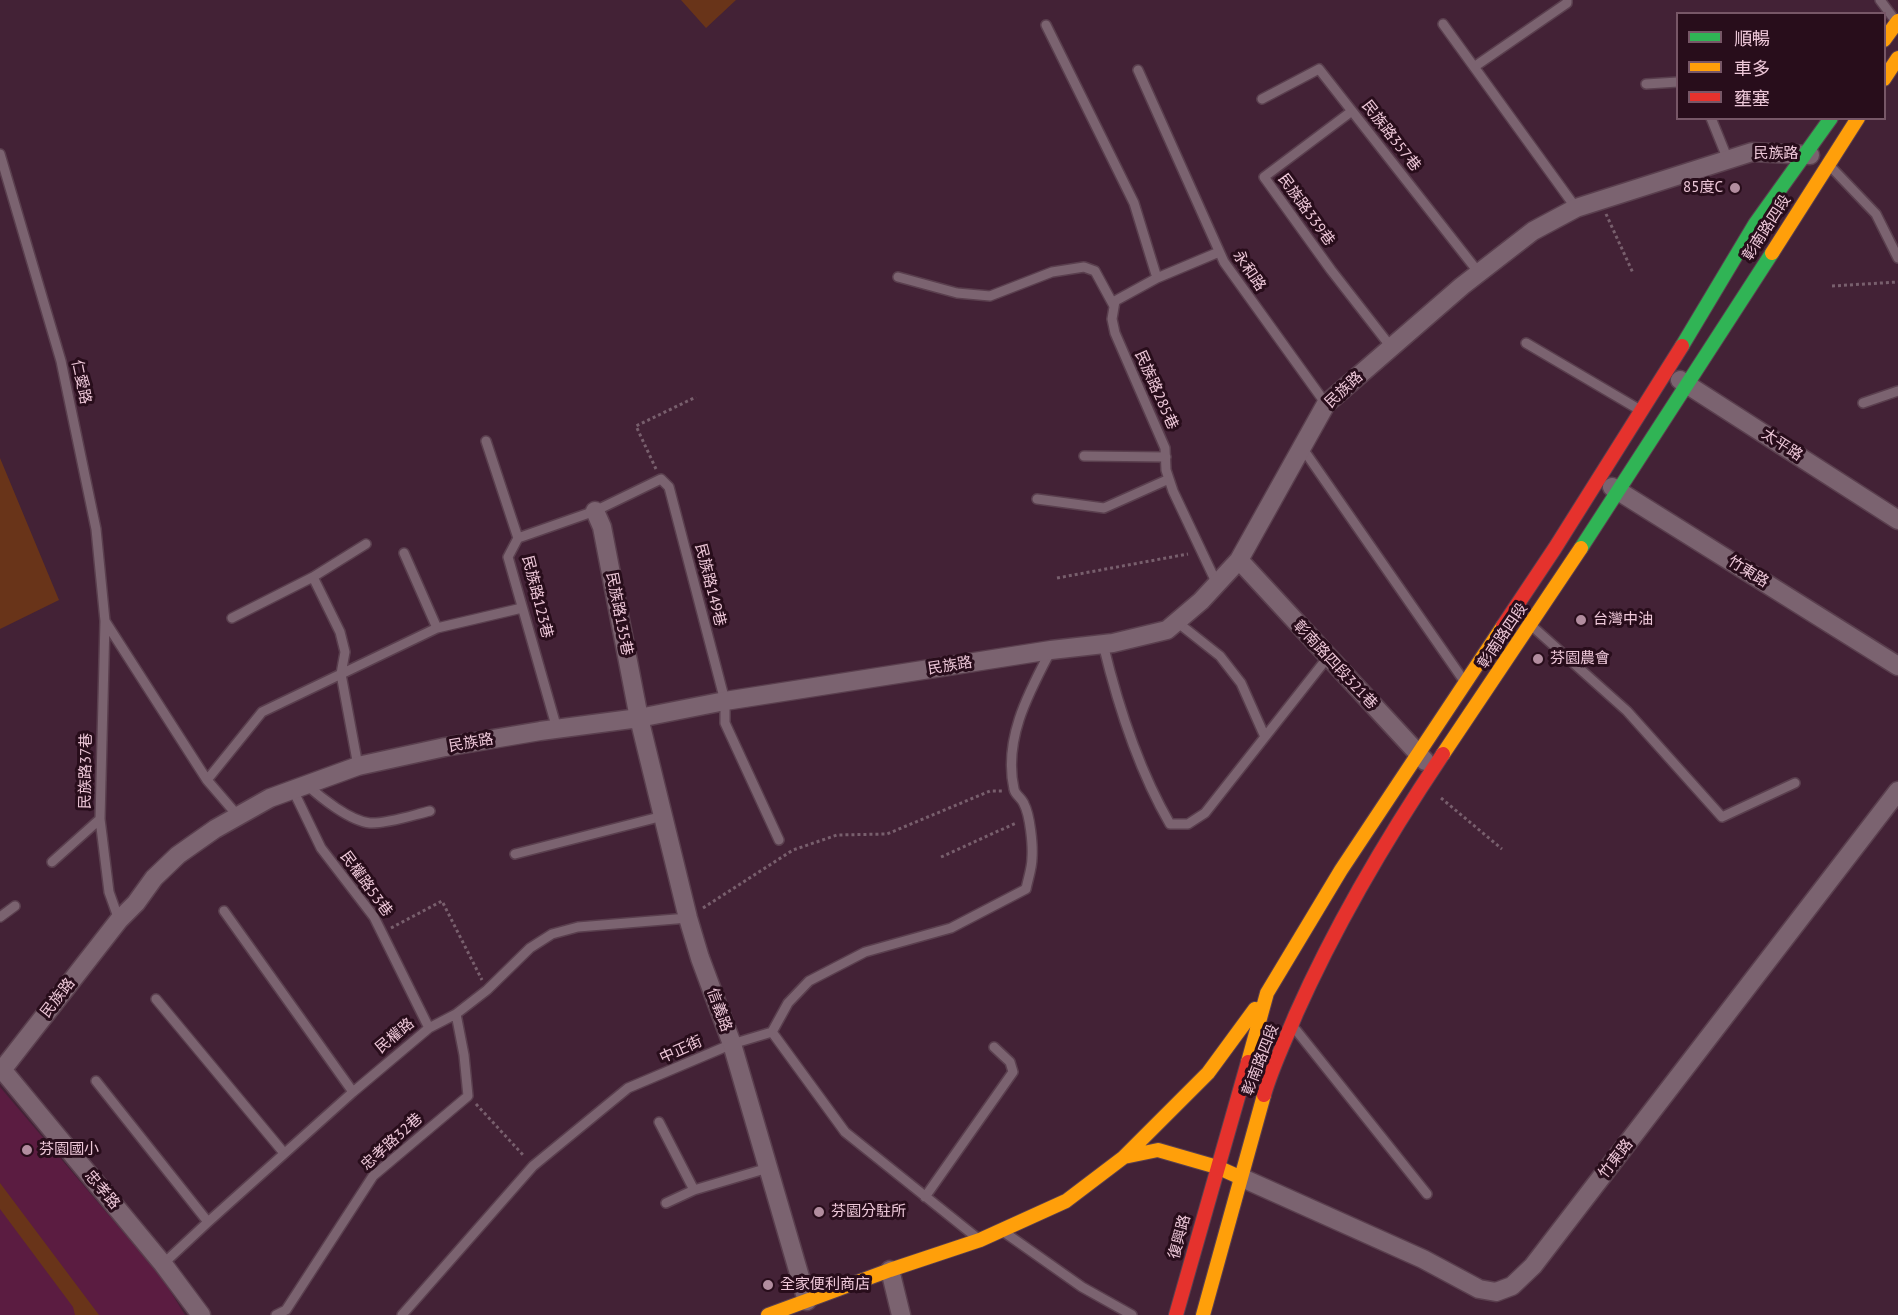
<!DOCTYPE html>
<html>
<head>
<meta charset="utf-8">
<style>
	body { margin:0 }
	#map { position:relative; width:1898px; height:1315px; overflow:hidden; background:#432236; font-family:"PT Sans","Noto Sans TC",sans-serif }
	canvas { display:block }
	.legend { position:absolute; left:1676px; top:12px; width:210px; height:108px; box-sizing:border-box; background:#280d1b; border:2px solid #775767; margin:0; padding:8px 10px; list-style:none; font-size:18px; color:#edc7d8 }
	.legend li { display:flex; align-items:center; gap:12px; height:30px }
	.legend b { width:30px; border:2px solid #775767 }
</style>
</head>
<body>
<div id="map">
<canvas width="1898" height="1315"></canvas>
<ul class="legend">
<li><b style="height:8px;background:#30b455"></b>順暢</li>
<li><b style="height:8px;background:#ff9f0a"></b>車多</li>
<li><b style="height:8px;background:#e5322d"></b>壅塞</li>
</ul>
</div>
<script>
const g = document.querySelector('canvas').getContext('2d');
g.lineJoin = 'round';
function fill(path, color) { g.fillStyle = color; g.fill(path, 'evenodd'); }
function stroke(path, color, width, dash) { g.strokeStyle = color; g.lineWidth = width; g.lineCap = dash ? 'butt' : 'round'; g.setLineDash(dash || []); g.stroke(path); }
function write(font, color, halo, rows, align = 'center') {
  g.font = font + ' "PT Sans","Noto Sans TC",sans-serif'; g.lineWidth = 6; g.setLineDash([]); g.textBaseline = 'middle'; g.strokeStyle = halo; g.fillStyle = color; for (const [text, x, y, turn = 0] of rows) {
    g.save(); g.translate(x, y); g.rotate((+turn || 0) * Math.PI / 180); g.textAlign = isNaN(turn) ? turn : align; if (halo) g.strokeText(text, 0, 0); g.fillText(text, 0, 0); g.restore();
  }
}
fill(new Path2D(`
	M0,1087l162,191 23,37h-185z`), '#5b1c41');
fill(new Path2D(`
	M681,0h55l-30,28z
	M0,458l59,142 -59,29z
	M0,1183l99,132h-24l-2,-8 -73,-98z`), '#693419');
const lane = new Path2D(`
	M1880,0l15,20
	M1443,24l133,184
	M1046,25l88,178 23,75
	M1474,67l93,-64v-3
	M1138,70l86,192 102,142
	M1646,84l32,-2
	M1262,99l57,-30 160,204
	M1352,111l-88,66 67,93 60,77
	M1711,118l17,42
	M0,154l61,207 35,168 9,92 -5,198 9,73 10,28
	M1831,167l45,47 22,44
	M898,277l59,16 33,3 62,-24 32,-5 11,4 19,35
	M1526,343l114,67
	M1863,403l35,-12
	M486,441l32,97 -10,19 49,172
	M1301,446l161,232
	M1084,456l82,1
	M1037,499l67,9 65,-29
	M518,538l77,-27 66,-32 8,8 56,214v22l54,117
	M404,553l33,75
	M313,577l27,55 5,20 -4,22 17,92
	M1217,584l-44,-93 -7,-21 -1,-22 -50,-115 -3,-14 3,-18 42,-23 62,-26
	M232,618l81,-41 53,-33
	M105,621l102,159 31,36
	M1177,622l43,34 21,27 24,54
	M1533,627l94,84 95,106 73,-34
	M1103,644c15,62 35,125 67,180h18l17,-11 123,-156
	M207,780l55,-68 175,-84 85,-20
	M306,784c15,14 44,37 64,39 17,1 43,-8 60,-12
	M293,790l28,58 53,69 55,111
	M515,854l148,-38
	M52,862l48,-43
	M224,911l129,181
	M0,917l15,-11
	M156,999l128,154
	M1296,1030l131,164
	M772,1032l73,100 131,105
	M96,1081l112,141
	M659,1122l35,68
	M925,1197l88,-125 -3,-10 -16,-15
	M666,1203l28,-13 74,-22
	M1004,1232l78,55 50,28
	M163,1264l45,-42 145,-130 76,-64 27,-14 31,-24 43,-42 22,-14 26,-7 110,-9
	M276,1315l10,-5 87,-134 95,-80 -4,-41 -8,-41
	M402,1315l131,-149 95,-78 104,-44 40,-12 16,-29 21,-22 56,-29 86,-24 75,-39c2,-10 6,-21 6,-31 1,-13 -2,-43 -8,-54 -2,-6 -9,-9 -10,-15 -11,-50 15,-97 37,-139`);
const street = new Path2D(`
	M1680,380l218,140
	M1612,487l286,179
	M595,511l7,16 37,191 49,200 12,40 32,86 75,257
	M1239,560l186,201
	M0,1067l163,197 38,51
	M2,1070l117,-150 17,-17 18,-25 24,-23 37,-26 55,-31 88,-32 87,-19 95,-16 99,-13 86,-17 326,-51 62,-7 54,-13 34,-29 38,-41 87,-156 136,-118 71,-55 43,-23 176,-56 58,3
	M1240,1177l183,82 56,30 17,3 16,-6 21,-20 365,-475
	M890,1270l11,45`);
const fast = new Path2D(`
	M1682,346l73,-122 76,-106
	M1581,548l191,-295`);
const slow = new Path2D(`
	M1884,40l14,-19
	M1884,79l14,-21
	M1772,253l86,-135
	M1443,754l138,-206
	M1248,1062l19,-69 74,-123 162,-244
	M1124,1157l84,-84 47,-64
	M768,1315l122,-45 90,-30 86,-39 58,-44 34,-7 59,17 20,9
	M1203,1315l61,-220`);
const jam = new Path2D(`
	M1503,626l52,-78 127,-202
	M1264,1095c8,-28 21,-54 32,-81 40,-90 92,-178 147,-260
	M1176,1315l72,-253`);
stroke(lane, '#5a3f4e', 12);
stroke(street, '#5a3f4e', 21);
stroke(fast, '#5a3f4e', 16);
stroke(slow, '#5a3f4e', 16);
stroke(jam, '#5a3f4e', 16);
stroke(new Path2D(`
	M1606,214l27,59
	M1832,286l66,-4
	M656,469l-20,-43 60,-29
	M1057,578l131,-24
	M1441,798l61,51
	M941,857l75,-34
	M703,908l90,-58 44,-15 50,-1 103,-43h14
	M391,928l51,-27 40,79
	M476,1104l48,52`), '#785f6d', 3, [3, 3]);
stroke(lane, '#7b6370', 9);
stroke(street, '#7b6370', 18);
stroke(fast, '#30b455', 14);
stroke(slow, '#ff9f0a', 14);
stroke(jam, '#e5322d', 14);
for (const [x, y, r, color] of [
	[1735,188,6,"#b28d9f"],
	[1581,620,6,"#b28d9f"],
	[1538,659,6,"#b28d9f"],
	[27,1150,6,"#b28d9f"],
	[819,1212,6,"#b28d9f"],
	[768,1285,6,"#b28d9f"]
]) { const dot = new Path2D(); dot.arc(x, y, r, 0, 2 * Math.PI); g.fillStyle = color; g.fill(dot); stroke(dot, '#280d1b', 2); }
write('15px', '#edc7d8', '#280d1b', [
	["民族路357巷",1391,136,52],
	["民族路",1776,154],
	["民族路339巷",1306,210,54],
	["彰南路四段",1767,228,-57],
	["永和路",1249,271,56],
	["仁愛路",81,382,78],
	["民族路285巷",1156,390,66],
	["民族路",1344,390,-43],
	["太平路",1782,445,33],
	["竹東路",1748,572,32],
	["民族路149巷",710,585,76],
	["民族路123巷",537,597,76],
	["民族路135巷",619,614,79],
	["彰南路四段",1503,636,-56],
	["彰南路四段321巷",1335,665,47],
	["民族路",950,666,-9],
	["民族路",471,743,-10],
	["民族路37巷",86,771,-89],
	["民權路53巷",366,884,54],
	["民族路",58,998,-52],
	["信義路",719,1010,70],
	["民權路",395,1036,-40],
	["中正街",681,1050,-24],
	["彰南路四段",1261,1060,-69],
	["忠孝路32巷",392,1142,-42],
	["竹東路",1616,1159,-52],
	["忠孝路",102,1190,50],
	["復興路",1180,1237,-75]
]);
write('15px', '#edc7d8', '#280d1b', [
	["85度C",1723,188,"right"],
	["台灣中油",1593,620],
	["芬園農會",1550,659],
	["芬園國小",39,1150],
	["芬園分駐所",831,1212],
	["全家便利商店",780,1285]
], 'left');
</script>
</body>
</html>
